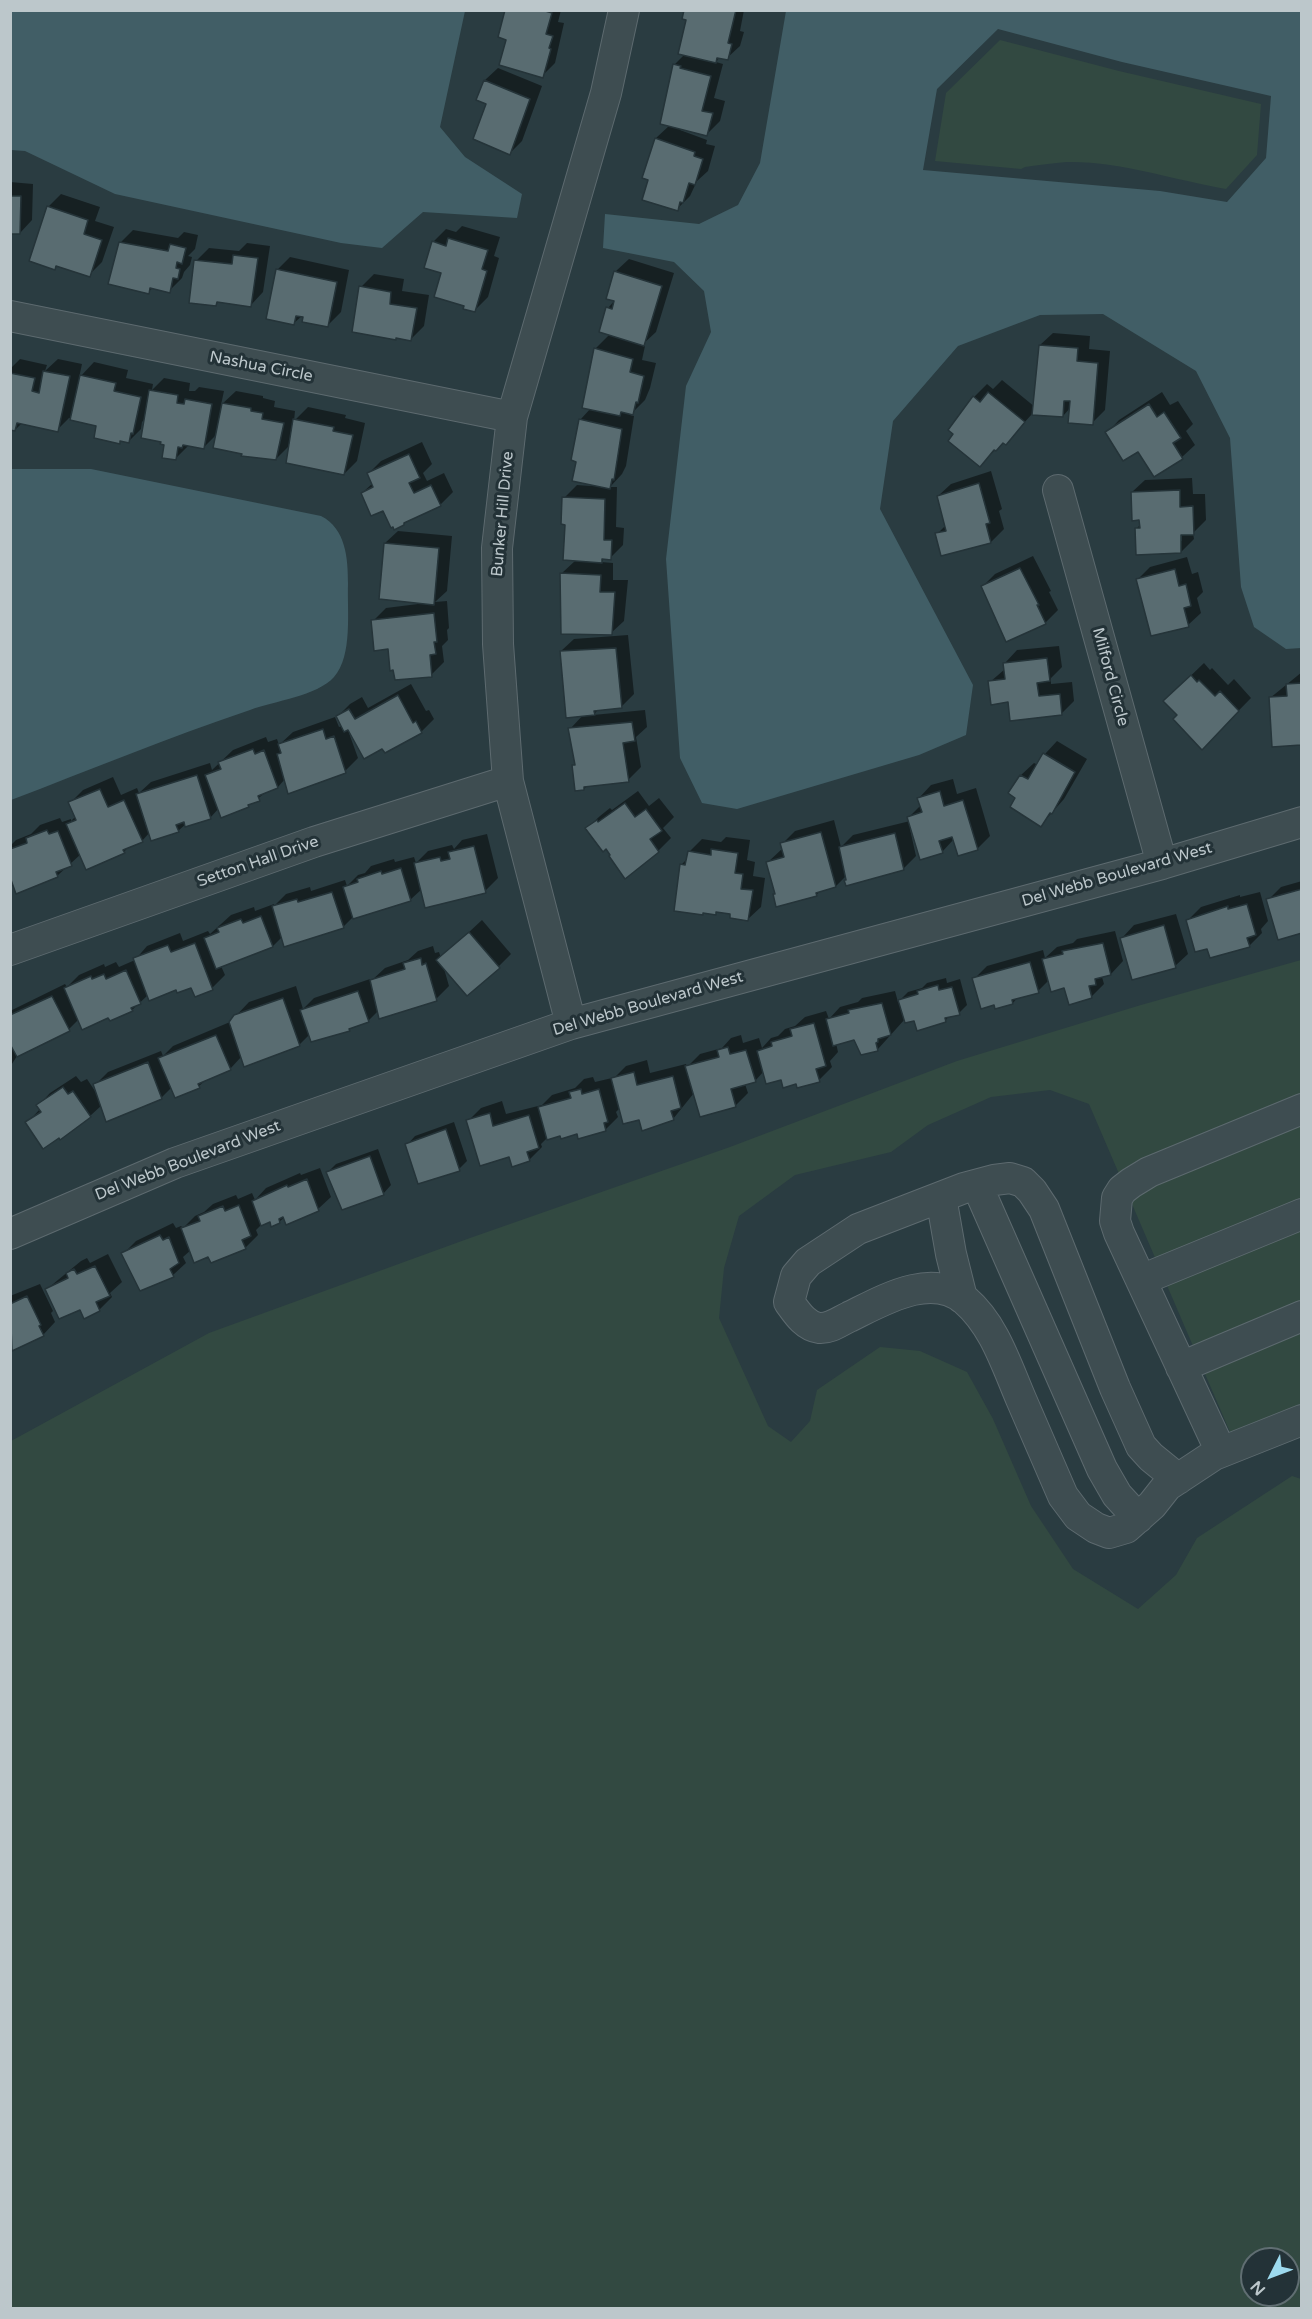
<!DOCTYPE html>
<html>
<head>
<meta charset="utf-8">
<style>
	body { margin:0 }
	#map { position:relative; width:1312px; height:2319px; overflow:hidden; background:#2a3c41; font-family:"Varela Round",sans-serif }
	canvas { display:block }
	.frame { position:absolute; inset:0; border:12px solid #bcc7cb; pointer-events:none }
	.north { position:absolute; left:1240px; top:2247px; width:60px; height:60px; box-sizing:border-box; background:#233237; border:2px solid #606e72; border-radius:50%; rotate:228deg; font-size:16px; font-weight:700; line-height:24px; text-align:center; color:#bcc7cb }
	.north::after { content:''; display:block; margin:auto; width:21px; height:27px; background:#9ddaee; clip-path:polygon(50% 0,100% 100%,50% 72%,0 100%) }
</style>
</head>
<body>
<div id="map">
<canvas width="1312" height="2319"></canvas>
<div class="frame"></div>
<div class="north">N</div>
</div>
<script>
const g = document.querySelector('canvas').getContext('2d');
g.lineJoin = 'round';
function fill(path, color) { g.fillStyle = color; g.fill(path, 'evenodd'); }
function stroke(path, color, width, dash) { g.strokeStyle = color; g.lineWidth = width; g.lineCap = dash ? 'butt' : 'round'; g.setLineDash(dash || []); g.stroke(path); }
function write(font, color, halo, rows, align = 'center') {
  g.font = font + ' "Varela Round",sans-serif'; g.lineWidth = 6; g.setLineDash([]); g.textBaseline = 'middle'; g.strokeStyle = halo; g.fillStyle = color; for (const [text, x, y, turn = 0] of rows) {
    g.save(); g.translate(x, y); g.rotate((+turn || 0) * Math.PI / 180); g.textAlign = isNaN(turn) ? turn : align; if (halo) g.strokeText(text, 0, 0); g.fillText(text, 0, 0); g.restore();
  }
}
fill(new Path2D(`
	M1000,40l119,31 142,33 -4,51 -31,34c-52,-9 -106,-28 -159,-27 -14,1 -28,3 -42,5l-4,2 -86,-8 11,-68z
	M1301,960v444l-71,28 -141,-328 -39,-14 -59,7 -63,28 -37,27 -96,23 -56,41 -15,52 -5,50 49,108 23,16 19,-21 7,-31 63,-43 40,4 47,21 26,47 38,87 42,63 65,40 38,-34 21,-37 95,-62 9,3v829h-1290v-867l198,-108 261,-95 260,-91 227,-86 184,-56zM1252,2259h36v36h-36z`), '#324941');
fill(new Path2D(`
	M11,10l454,1 -25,116 25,30 57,37 -5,24 -94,-6 -41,36 -41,-5 -226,-49 -90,-43 -14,-1z
	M786,11h515v637l-15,1 -32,-22 -13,-40 -11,-149 -34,-67 -93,-57 -63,1 -82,31 -65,75 -13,88 93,176 -7,50 -47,20 -182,54 -35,-6 -22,-45 -14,-199 20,-173 25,-54 -7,-41 -30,-29 -71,-14 2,-34 94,10 39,-19 22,-42zM998,29l124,33 149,34 -5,62 -39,44 -67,-11 -237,-21 14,-81z
	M11,469h80l230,47c25,13 27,42 27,68 -1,26 5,72 -14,93 -17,19 -60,24 -84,33 -81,27 -160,60 -239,90z`), '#415e66');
fill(new Path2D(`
	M507,10h54l-3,12 6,1 -9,40 -13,13 -34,-37z
	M686,10h58l-4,21 4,1 -4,14 -13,12 -7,-1 -4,5 7,2 -9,34 11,3 -5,20 -13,13 -27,-7v3l27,10 -1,4 9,2 -7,25 -11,10 -7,15 -13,13 -27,-30 -6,-2 12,-39 14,-13 -8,-2 13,-59 10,-10 3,-35z
	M498,68l44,18 -20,55 -13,13 -21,-51 -10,-4 7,-19z
	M10,182l23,2 -1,36 -12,13 -10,-1z
	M61,194l39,13 -5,14 19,6 -12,35 -13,13 -31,-10 -3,3 -7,-61z
	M462,226l38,11 -6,19 5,2 -11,39 -13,13 -32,-38 -10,-30 13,-13 10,3z
	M133,230l45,8 6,-6 14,3 -3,14 -7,7 4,1 -2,8 -6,7 -2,6 -13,13 -16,-3 -5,4 -28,-49z
	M247,243l23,3 -7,46 -12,13 -32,-4 -3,4 -20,-44 13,-13 30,3z
	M290,257l59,13 -8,42 -13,13 -26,-9 -8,7 -17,-53z
	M629,259l45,14 -18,59 -14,13 3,1 -3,14 14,3 -6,25 -5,12 -15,15 4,1 -8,50 -4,8 -12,13h7l-1,40 8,1 -1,17 -13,13h-5l-4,4 12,1v17h15l-4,41 -13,12 -49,-60 14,-13 -9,-36 -3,-26 13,-13 14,1 -13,-25 2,-41 11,-12 4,-59 15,-15 -2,-26 7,-8 -7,-2 8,-27z
	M374,274l30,5 -2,12 27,4 -5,31 -13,13 -50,-52z
	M1053,333l37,3 -1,13 21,2 -5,59 -13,13 -21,-16 -8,9 -31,-2 -26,29 -2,-2 -24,24 -30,-35 24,-33 13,-13 6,5 9,-9 33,27 5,-62z
	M20,359l27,6 -2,6 13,-12 24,5 -3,14 15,-16 34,8 -2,8 27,6 -1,6 12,-12 26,5 -1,8h6l4,-4 25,4 -3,14 15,-14 27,5v2l12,3 -1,6 21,4 -1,10 14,-14 38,8 -1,3 20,5 -8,38 -13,13 -52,-31 -16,16 -10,-2 -2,2 -49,-12 3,-14 -14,14 -16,-1 -13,13 -29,-41 -4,4 -1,7 -13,13 -7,-2 -2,2 -21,-17 -29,-7 -12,12 -35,-7 -7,7 -5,-1v-60z
	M1162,392l8,13 8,-4 15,23 -7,7 9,14 -13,12 -27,18 -17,-26 -31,-16 12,-13z
	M422,442l10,22 -9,9 4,8 17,-8 9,19 -13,13 -32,14 -4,5 -42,-31 11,-10 -4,-10 12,-12z
	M991,471l11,38 -3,2 5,18 -13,13 -48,12 -6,-20 9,-9 -8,-29 13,-12z
	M1192,478l1,16h12l1,26 -13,13 1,6 -13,13 -45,-23 5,-5 -9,-32 13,-12zM1182,528v13h-3z
	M398,531l54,5 -5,55 -12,11 12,-1 2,27 -2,2 1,10 -6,6 2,16 -13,13 -42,-27 -16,-27 13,-13 32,-4 -33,-61z
	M1033,556l18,35 -2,1 9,18 -13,13 -62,-37 12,-12z
	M1187,557l5,17 6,-2 5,20 -6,6 4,15 -13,12 -51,-45 13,-13z
	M628,635l6,59 -13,13 -22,2 -6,6 52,-5 2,17 -11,10 5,30 -13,13 -41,6 -3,3 -10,-23 2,-3 -6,-34 14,-15 -23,-63 13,-12z
	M1059,646l3,21 -11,11v6l21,-2 2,19 -13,13 -52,-14 -19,-18 15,-13v-6l12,-13z
	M1204,663l6,7 2,-2 16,17 6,-6 17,19 -49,50 -23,-33 -1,-27z
	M1302,672v70l-1,1 -31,-45z
	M411,684l15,27 3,-1 5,9 -13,13 -38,15 -34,-14 9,25 -13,13 -60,8 -7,8 -9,3 -21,16 -29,2 -9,10 -24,6 -8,7 -28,1 -8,9 -13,5 -5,6 -43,2 -24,22 -43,9 -4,3v-42l6,-6 15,-6 9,-9 20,-7 2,4 9,-3v2l5,-5 -6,-13 13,-13 30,-13 8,18 16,-7 2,5 12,-11 59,-19 2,7 21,-20 33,-13 2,5 9,-3 2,6 14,-13 42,-15 4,10 3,-1 -5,-9 13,-13 12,-7 6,11z
	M1057,741l30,18 -23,40 -23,26 -24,-28 -7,-4 11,-18 13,-12 4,2 7,-11z
	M953,779l4,15 19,-6 14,48 -13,13 -23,-10 -12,13 -30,-23h-2l6,27 -13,13 -56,16v-10l-11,11 -14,4 -6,5 -40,-2 -8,-31 15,-14 -1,-4 13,-13 39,-11 7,27 12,-12 57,-14 -1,-4 12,-12 -2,-7 12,-13z
	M638,791l11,15 10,-8 15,19 -11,11 8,10 -13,13 -46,4 -25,-27 13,-12 10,-8 2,2z
	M487,834l11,44 -13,13 -63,-2 -12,11 -56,16 -11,11 -60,9 -10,10 -52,20 4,9 -13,13 -17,7 -3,-9 -15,3 -29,6 -16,15 -23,6 -30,3 -10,10 -52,27 -7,11v-20l5,3 -5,-8v-31l55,-27 2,3 12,-12 25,-11 1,3 11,-5 3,5 16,-7 12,-14 33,-13 3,8 25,-10 2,3 21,-19 23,-8 1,4 19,-7v2l12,-12 24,-7 1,4 34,-11 2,6 11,-11 7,-2 6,-7 23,-7 1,3 19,-5 2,6 12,-12 24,-6 2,4 8,-9z
	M726,837l24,3 -3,20 8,2 -2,14 12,2 -4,29 -13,12 -16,-7 -14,-2 -3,3 -34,-48 7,-7 1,-6 13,-13 19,3z
	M1302,881v50l-34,-31 13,-13z
	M1260,892l8,29 -7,8 1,4 -13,13 -40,1 -21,-27 13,-13 39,-12v2z
	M1176,914l12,40 -13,12 -53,-28 12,-13z
	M482,920l29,34 -13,13 -55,-2 6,21 -13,13 -57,11 -11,11 -19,8 -37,11 -2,-6 -11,11 -57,11 -12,13 -23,10 -8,7 -27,1 -11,11 -59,7 -12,11 -29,22 -34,-15 13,-14 -2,-3 12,-13 26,-17 5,6 6,-3 10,15 -2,-9 13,-13 53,-21 2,5 10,-10 57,-24 19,-20 47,-16 7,23 11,-11 56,-19 1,2 14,-13 23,-8 10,-9 15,-5 2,7 4,-1 2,6z
	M1115,931l8,30 -12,13 -9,3 2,7 -13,13 -42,-17 -11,11 -20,6 -5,6 -39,-24 13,-13 56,-16 2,8 12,-11 16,-4 4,-4z
	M946,978l1,5 13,-4 7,26 -8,8 -9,2 -5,6 -40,-2 -27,30 -23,-11 -19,5 2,9 -8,9 2,6 -13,13 -22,3 -33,-12 -9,10 -10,3 3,9 -13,13 -41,-13 -21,26 -33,-1 -20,-10 -4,4 2,5 -13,13 -44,4 -14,4 -6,6 1,3 -13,13 -19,-5 -42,-34 13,-13 21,-7 4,13 36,-9 10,-10 23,-7 9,-9 9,-2 2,5 17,-4v2l14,-14 21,-6 3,13 36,-9 1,3 13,-13 22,-6 9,-10 10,-3 2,8 16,-5 3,10 9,-10 7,-2 7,-7 10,-3 10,-9 21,-6 3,8 11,-12 18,-5 4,-4 33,-7 3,11 10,-10 14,-4 5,-5z
	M454,1122l13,39 -8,8 -52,-24 8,-9z
	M378,1149l13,36 -8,9 -55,-22 8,-8z
	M320,1168l11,29 -13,12 -33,8 -6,5 -8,-2 -9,4 -6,6 2,5 -13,13 -36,7 -18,-5 -8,7 3,6 -13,12 -50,-21 13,-13 37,-18 3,5 5,-2 2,2 12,-12 9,-4 9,-8 23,-9 2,4 14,-6 3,7 11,-12 34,-15 1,2z
	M108,1254l14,28 -12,11 2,4 -13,13 -19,-2 -33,-19 34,-28 6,-3 3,5z
	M40,1284l13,27 -2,2 4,9 -12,13 -30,14 -3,-5v-48z`), '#0007');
const building = new Path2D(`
	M505,10h37l10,3 -6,21 7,2 -4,12 2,1 -8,29 -44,-13 7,-25 -8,-3z
	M684,10h52l-8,33 4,1 -4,16 -11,-2 -1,5 -38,-9 8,-34 -4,-1z
	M673,64l8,2 -1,2 31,8 -9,35 11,2 -6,23 -47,-12z
	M484,80l46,19 -20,56 -37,-16 13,-35 -10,-4z
	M655,138l40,14 -1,4 9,3 -8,26 -6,-2 -6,20 -3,-1 -2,9 -36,-11 6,-20 -6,-2z
	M10,196h11l-1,38h-10z
	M47,206l41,14 -4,14 18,6 -12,37 -34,-11 -1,4 -26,-9z
	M448,238l40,12 -6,19 5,2 -12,41 -12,-3 1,-3 -30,-9 7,-24 -17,-5 8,-27 14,5z
	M119,242l49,9 2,-7 16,4 -4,16 -5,-2 -1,6 4,1 -2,10 -5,-1 -3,15 -20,-5 -1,6 -41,-10z
	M233,255l25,3 -7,49 -34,-5 -1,4 -27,-3 5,-43 38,4z
	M276,269l61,13 -9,45 -26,-5 1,-5 -7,-1 -2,9 -28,-6z
	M614,271l48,15 -18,60 -45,-14 7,-25 6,2 2,-8 -8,-2z
	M359,286l32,6 -1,12 27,4 -6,33 -15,-3v2l-44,-8z
	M1039,345l39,3 -1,13 21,2 -5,62 -25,-2 2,-22h-6l-1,16 -31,-2z
	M594,348l39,11 -3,13 14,4 -6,27 -2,-1 -3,13 -12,-3 -1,4 -38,-8z
	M43,371l27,5 -12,56 -41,-9 -2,8 -5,-1v-57l25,5 -3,13 7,2z
	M80,375l36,8 -2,8 27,6 -8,37 -2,-1 -2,10 -9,-2v3l-26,-6 2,-12 -26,-6z
	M149,390l29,5 -1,8 7,1 1,-5 27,5 -8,45 -21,-4 -1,3 -4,-1 -2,13 -14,-2 2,-13 -4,-1 1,-2 -20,-4z
	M988,392l37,30 -19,23 -3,-2 -7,8 -2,-1 -14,17 -32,-26 5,-7 -5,-4 25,-34 7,6z
	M222,403l29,5v3l12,2 -1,6 22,4 -8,37 -35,-4 1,-2 -29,-6z
	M1149,404l8,13 7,-5 17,26 -8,5 10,16 -29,18 -16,-25 -15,9 -18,-29z
	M293,419l41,8 -1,4 20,4 -9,40 -58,-12z
	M579,419l43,10 -8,51 -2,-1 -2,10 -38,-8 4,-19 -5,-2z
	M409,454l11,24 -11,5 5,10 17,-8 10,21 -37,17v2l-10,5 -1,-3 -2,1 -8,-17 -12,5 -10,-23 12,-6 -6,-14z
	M979,483l11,40 -4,1 5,19 -50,13 -6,-23 11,-2 -9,-35z
	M1180,490v17l13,-1 1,29h-13v18l-45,2 -1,-27h5l-1,-8 -7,1 -1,-29z
	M562,497l43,2 -1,41h8l-1,20 -9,-1v4l-39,-3 2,-35 -4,-1z
	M384,543l55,5 -5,57 -55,-6z
	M1020,568l19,37h-2l9,19 -40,18 -25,-56z
	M1175,569l4,17 7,-2 5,22 -7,2 5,19 -38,9 -15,-57z
	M560,573l41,2 -1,17h15l-3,43 -51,-1z
	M434,613l3,29h-3l2,12 -6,1 2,22 -37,3 -2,-10 -3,1 -2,-22 -14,2 -3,-31z
	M616,648l6,60 -28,3 1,4 -29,3 -6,-67z
	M1047,658l3,23 -13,2 2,13 21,-2 2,21 -52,6 -2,-19 -17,3 -3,-24 17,-2 -2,-16z
	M1191,675l6,7 2,-2 16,16 5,-5 19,20 -37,39 -29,-31 4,-4 -14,-14z
	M1302,683l-1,62 -29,2 -3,-50 18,-1 -1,-12z
	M398,695l15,28 3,-2 6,12 -37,20 -3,-4 -18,10 -16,-29 -4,2 -8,-16 13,-7 6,10z
	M632,722l3,19 -12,2 6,39 -45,5v3l-9,1 -3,-26h3l-7,-37z
	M323,729l3,10 8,-3 12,37 -58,21 -11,-40 4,-1 -3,-9z
	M253,749l2,5 9,-4 14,38 -20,8 2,5 -12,4 1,2 -28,11 -16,-43 16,-6 -3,-7z
	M1043,753l32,19 -23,42 -2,-1 -9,14 -31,-20 5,-9 -7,-5 12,-18 8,4z
	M197,775l14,44 -26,8 -1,-5 -8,3 3,7 -28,9 -15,-47z
	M100,789l8,18 16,-7 19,42 -20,8 2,3 -39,17 -20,-46 10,-4 -8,-18z
	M940,791l4,15 19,-6 15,50 -20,6 -6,-19 -13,4 4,12 -23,7 -13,-43 15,-5 -5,-14z
	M625,803l10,14 11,-8 16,22 -12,8 9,13 -34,27 -16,-23 1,-1 -4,-6 -3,3 -18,-24 12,-8 1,2z
	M47,830l2,4 9,-3 14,35 -16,6 2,5 -42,17 -6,-17v-28l17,-6 -1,-5z
	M821,832l15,55 -20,6 1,3 -41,11 -3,-13h2l-9,-32 18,-5 -4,-14z
	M895,833l9,37 -58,16 -2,-6h2l-7,-33z
	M474,846l12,47 -61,15 -11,-45 26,-6 1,4 9,-2 -2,-7z
	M711,849l27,4 -3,20 8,1 -2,15 12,1 -5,31 -18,-3v-4l-14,-2v3l-13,-2v2l-29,-4 6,-47 5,1 3,-14 23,4z
	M401,868l10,33 -58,18 -10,-32 15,-5 -1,-3 24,-8 1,3z
	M1302,889v44l-24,7 -12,-41z
	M332,892l12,36 -60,19 -12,-41 25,-7 1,3z
	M1247,904l9,31 -9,3 3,9 -40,11 -3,-9 -12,3 -9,-32 42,-14v3z
	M261,916l12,31 -57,22 -12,-31 15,-6 -2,-4 24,-9 2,4z
	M1164,925l12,43 -44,12 -12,-42z
	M469,932l31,36 -33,28 -31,-36z
	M195,943l18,47 -18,7 -4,-9 -14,5 -1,-3 -27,11 -16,-43 35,-13 3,7z
	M1103,943l8,32 -16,4 1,6 -7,1 3,12 -23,7 -5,-17 -13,4 -9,-33 21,-5 -1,-3z
	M421,958l1,7 4,-2 11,38 -58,18 -9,-39 35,-11 -2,-6z
	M1030,962l9,31 -27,7 1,4 -18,5 -1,-4 -13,4 -9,-31z
	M126,970l15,34 -10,4 2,3 -23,10 -2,-3 -26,12 -18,-42 27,-12 1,3 12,-5 2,5z
	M938,985l1,5 13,-3 8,28 -15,3 1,4 -29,9 -3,-10 -9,2 -7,-23 20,-6 -1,-3z
	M358,991l11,31 -20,7 1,2 -39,11 -11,-32z
	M52,996l18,35 -53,26 -7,-13v-29z
	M283,998l17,48 -56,21 -15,-45 5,-7z
	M882,1003l9,32 -13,4v3l-2,1 2,8 -17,4 -7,-15 -21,6 -7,-27 23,-6 -1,-3z
	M814,1023l12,43 -10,3 4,13 -23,6 -1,-4 -13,4 -2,-8 -15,4 -9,-33 15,-5 -1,-4 21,-6 -2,-7z
	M216,1035l15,35 -33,14 2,4 -25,10 -17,-40z
	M728,1047l2,7 16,-4 10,32 -25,7 5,18 -36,10 -15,-51 34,-9 -2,-7z
	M148,1062l14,37 -56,23 -13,-38z
	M634,1072l3,13 36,-9 8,32 -10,3 3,9 -32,11 -3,-11 -16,4 -12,-46z
	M63,1087l5,7 5,-3 18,26 -31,23 -1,-2 -16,11 -18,-27 16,-10 -5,-7z
	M581,1089l1,5 17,-5 9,33 -4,1 2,8 -28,8 -1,-5 -16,5 -1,-3 -13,4 -9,-33 33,-9 -2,-6z
	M490,1113l3,13 36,-11 10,33 -12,4 3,9 -18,6 -3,-10 -29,9 -14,-46z
	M446,1129l14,42 -42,13 -13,-40z
	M370,1156l14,39 -42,15 -16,-38z
	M307,1179l12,32 -33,14 -3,-8 -4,2 1,4 -9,4 -1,-5 -9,4 -9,-25 35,-16 1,2z
	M239,1205l12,31 -9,4 4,9 -35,14 -3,-6 -14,6 -13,-35 19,-7 -2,-5 25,-10 2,5z
	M160,1235l3,5 6,-3 10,26 -9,6 4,8 -34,14 -19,-38z
	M95,1266l15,30 -14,6 4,9 -16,8 -4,-9 -21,9 -14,-30 23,-11 -2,-5 8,-4 3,5z
	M27,1296l14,29 -2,1 5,10 -32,15 -2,-47z`);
fill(building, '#596c71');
stroke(building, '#253439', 1.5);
const minor = new Path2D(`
	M10,316l502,101
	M1058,490l104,374
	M10,950l304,-108 194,-61
	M571,1024l-63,-243 -10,-137 -1,-96 15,-131 94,-324 18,-83
	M977,1185l125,284 15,26 21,23
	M941,1197l10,57 11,44
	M10,1234l165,-71 396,-139 591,-160 140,-42
	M1141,1280l161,-66
	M1181,1367l121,-51
	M1221,1452l-102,-219 -4,-12 2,-23 5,-8 9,-7 18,-11 153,-63
	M1178,1479l-27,-22 -10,-11 -26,-58 -71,-179 -12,-18 -9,-9 -13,-4 -16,2 -30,8 -106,41 -50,33 -12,14 -7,26c8,11 16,24 30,26 11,1 21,-7 30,-11 33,-16 82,-46 116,-17 29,25 41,64 56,99 14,32 28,65 42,97l15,20 18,12 13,5 17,-5 26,-23 15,-19 47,-31 88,-35`);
stroke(minor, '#5d6a6f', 32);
stroke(minor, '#3e4d51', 30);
write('16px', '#bcc7cb', '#233237', [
	["Nashua Circle",261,367,11],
	["Bunker Hill Drive",503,514,-85],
	["Milford Circle",1110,677,75],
	["Setton Hall Drive",258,862,-19],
	["Del Webb Boulevard West",1117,875,-16],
	["Del Webb Boulevard West",648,1004,-16],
	["Del Webb Boulevard West",188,1161,-21]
]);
</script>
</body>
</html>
